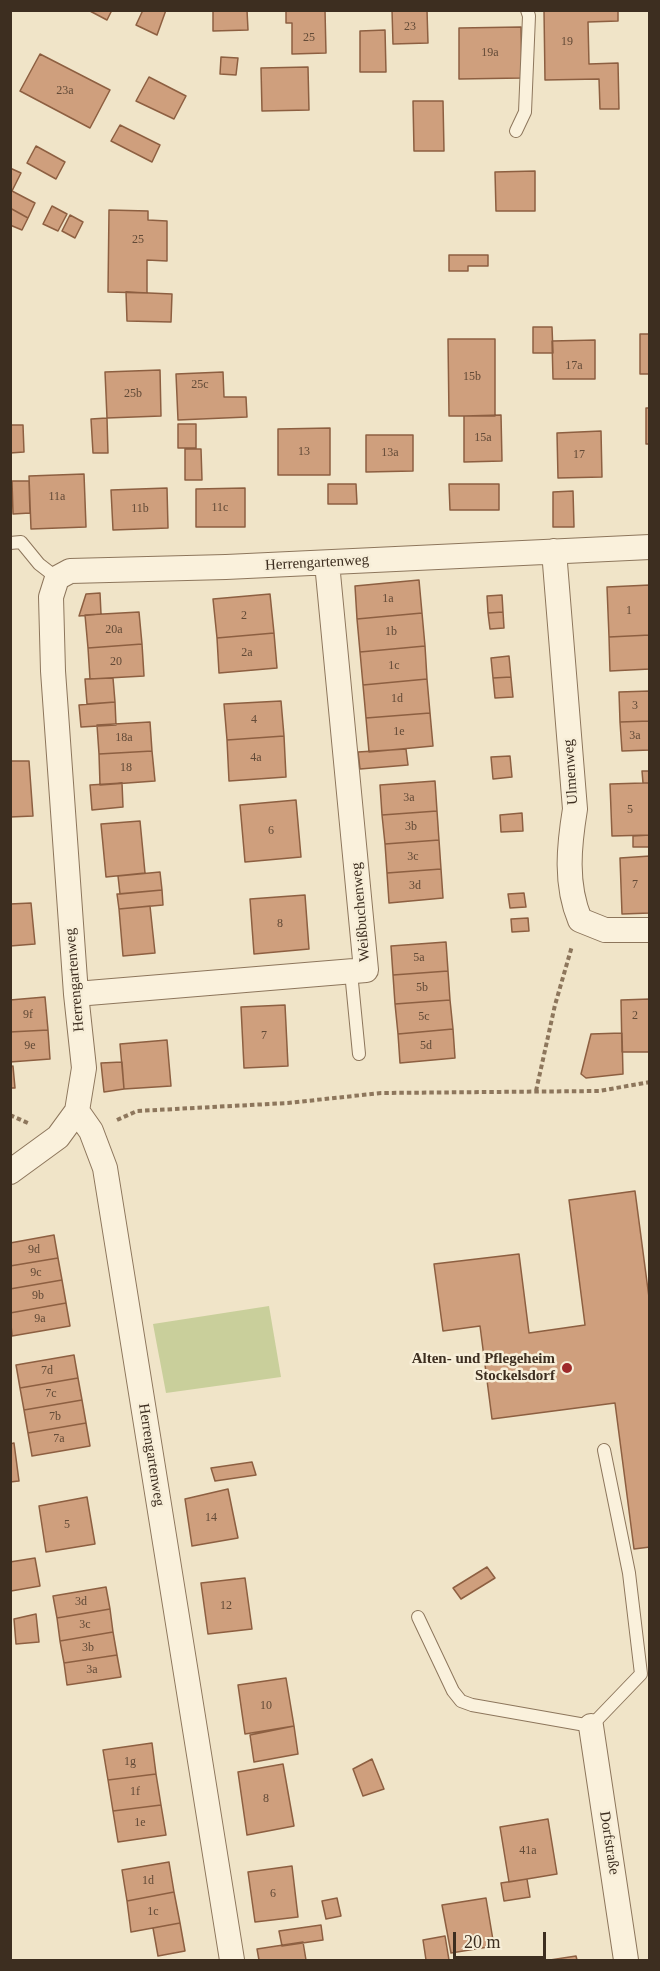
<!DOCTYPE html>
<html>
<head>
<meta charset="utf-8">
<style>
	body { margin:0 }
	#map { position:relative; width:660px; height:1971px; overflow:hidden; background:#f0e4c8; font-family:"Times New Roman",serif }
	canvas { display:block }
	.frame { position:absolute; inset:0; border:12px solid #3d2e20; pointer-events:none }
	.scale { position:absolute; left:453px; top:1932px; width:93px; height:27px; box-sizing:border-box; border:3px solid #3d2e20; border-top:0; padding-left:8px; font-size:18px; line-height:21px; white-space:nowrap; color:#3d2e20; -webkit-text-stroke:4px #f7eed8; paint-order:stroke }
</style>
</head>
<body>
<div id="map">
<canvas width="660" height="1971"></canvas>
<div class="frame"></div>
<div class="scale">20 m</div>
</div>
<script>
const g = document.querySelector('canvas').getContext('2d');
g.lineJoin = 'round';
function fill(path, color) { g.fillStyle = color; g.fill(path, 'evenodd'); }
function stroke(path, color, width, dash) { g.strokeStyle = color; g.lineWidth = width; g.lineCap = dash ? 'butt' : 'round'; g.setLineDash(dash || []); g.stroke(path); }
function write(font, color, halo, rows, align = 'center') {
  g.font = font + ' "Times New Roman",serif'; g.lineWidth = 5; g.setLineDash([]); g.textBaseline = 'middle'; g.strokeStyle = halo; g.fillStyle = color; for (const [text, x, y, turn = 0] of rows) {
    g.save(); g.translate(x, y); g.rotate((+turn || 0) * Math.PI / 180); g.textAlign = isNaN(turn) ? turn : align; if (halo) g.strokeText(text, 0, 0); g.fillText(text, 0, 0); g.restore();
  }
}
fill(new Path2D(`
	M269,1306l12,71 -115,16 -13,-69z`), '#c9cf9b');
const building = new Path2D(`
	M88,10h24l-5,10z
	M143,10h23l-9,25 -21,-10z
	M213,10h34l1,20 -35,1z
	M286,10h39l1,43 -34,1v-31h-6z
	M392,10h35l1,33 -35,1z
	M544,10h74v11l-30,1 1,42 29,-1 1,46h-19l-1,-30 -54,1z
	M521,27l1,51 -63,1v-51z
	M385,30l1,42h-26v-41z
	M40,54l70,36 -20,38 -70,-37z
	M221,57l17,1 -2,17 -16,-1z
	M308,67l1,43 -47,1 -1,-43z
	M149,77l37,19 -12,23 -38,-18z
	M413,101h30l1,50h-30z
	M120,125l40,20 -8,17 -41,-21z
	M36,146l29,16 -9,17 -29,-16z
	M10,168l11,5 -9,18 23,12 -7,15 -18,-10z
	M535,171v40h-39l-1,-39z
	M52,206l15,8 -9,17 -15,-7z
	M10,208l18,10 -6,12 -12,-5z
	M109,210l39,1v9l19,1v40l-20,-1v33l-39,-1z
	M70,215l13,7 -8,16 -13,-7z
	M449,255h39v11h-20v5h-19z
	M126,292l46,2 -1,28 -44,-1z
	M533,327h19l1,26h-20z
	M640,334h10v40h-10z
	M448,339h47v77h-46z
	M595,340v39h-42l-1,-38z
	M160,370l1,46 -54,2 -2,-46z
	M223,372l1,25h22l1,20 -69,3 -2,-46z
	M646,408h4v36h-4z
	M501,415l1,46 -38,1v-46z
	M107,418l1,35h-15l-2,-34z
	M178,424h18v24h-18z
	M10,425h13l1,27 -14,1z
	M330,428v47h-52v-46z
	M601,431l1,46 -44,1 -1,-45z
	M366,435h47v36l-47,1z
	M185,449h16l1,31h-17z
	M84,474l2,53 -55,2 -2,-53z
	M12,481h17l1,32 -17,1z
	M328,484h28l1,20h-29z
	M449,484h50v26h-49z
	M167,488l1,40 -55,2 -2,-40z
	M245,488v39h-49v-38z
	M573,491l1,36h-21v-35z
	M419,580l3,33 -65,6 -2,-33z
	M650,585v50l-41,2 -2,-50z
	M100,593l1,21 -22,2 7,-22z
	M270,594l4,39 -57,5 -4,-39z
	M502,595l1,17 -15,1 -1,-17z
	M139,612l3,32 -54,4 -3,-33z
	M503,612l1,16 -14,1 -2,-16z
	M422,613l3,33 -65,6 -3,-33z
	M274,633l3,35 -58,5 -2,-35z
	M650,635v34l-40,2 -1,-34z
	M142,644l2,32 -54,3 -2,-31z
	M425,646l2,33 -64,6 -3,-33z
	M509,656l2,21 -18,1 -2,-20z
	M511,677l2,20 -18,1 -2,-20z
	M113,678l2,24 -28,2 -2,-25z
	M427,679l3,34 -64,5 -3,-33z
	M650,691v30l-30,1 -1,-30z
	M281,701l3,35 -57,4 -3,-36z
	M115,702l1,23 -35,2 -2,-22z
	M430,713l3,33 -64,6 -3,-34z
	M650,721v29l-28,1 -2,-29z
	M150,722l2,29 -53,3 -2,-29z
	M284,736l2,41 -57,4 -2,-41z
	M406,749l2,16 -48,4 -2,-17z
	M152,751l3,30 -55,4 -1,-31z
	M510,756l2,21 -19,2 -2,-22z
	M10,761h19l4,55 -23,1z
	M642,771h8v12h-7z
	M435,781l2,30 -55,4 -2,-30z
	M122,783l1,24 -31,3 -2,-25z
	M643,783h7v52l-38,1 -2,-52z
	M296,800l5,57 -56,5 -5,-57z
	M437,811l2,29 -54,4 -3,-29z
	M522,813l1,18 -22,1 -1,-17z
	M140,821l5,52 -39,4 -5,-53z
	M650,835v12h-17v-11z
	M439,840l2,29 -54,4 -2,-29z
	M650,856v57l-28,1 -2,-56z
	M441,869l2,29 -54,5 -2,-30z
	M160,872l2,18 -42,4 -2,-18z
	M162,890l1,15 -44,4 -2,-15z
	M524,893l2,14 -16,1 -2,-14z
	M305,895l4,54 -55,5 -4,-55z
	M31,903l4,41 -25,2v-42z
	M150,906l5,47 -32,3 -4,-47z
	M528,918l1,13 -17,1 -1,-13z
	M446,942l2,29 -55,4 -2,-29z
	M448,971l2,29 -55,4 -2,-29z
	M45,997l3,33 -38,2v-32z
	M650,999v53h-28l-1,-52z
	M450,1000l3,29 -55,5 -3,-30z
	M285,1005l3,61 -44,2 -3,-61z
	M453,1029l2,29 -55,5 -2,-29z
	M48,1030l2,29 -40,3v-30z
	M622,1033l1,41 -37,4 -5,-4 10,-40z
	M167,1040l4,46 -47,3 -4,-45z
	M122,1062l2,27 -20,3 -3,-29z
	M13,1066l2,22h-5v-21z
	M635,1191l15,114v242l-16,2 -19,-146 -123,16 -12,-93 -37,5 -9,-67 85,-10 10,79 56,-8 -16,-125z
	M54,1235l4,23 -48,8v-23z
	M58,1258l4,22 -52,9v-23z
	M62,1280l4,23 -56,10v-24z
	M66,1303l4,23 -58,10 -2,-23z
	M74,1355l4,23 -58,10 -4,-23z
	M78,1378l4,22 -58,10 -4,-22z
	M82,1400l4,23 -58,10 -4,-23z
	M86,1423l4,23 -58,10 -4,-23z
	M14,1443l5,38 -9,1v-38z
	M252,1462l4,13 -41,6 -4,-13z
	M228,1489l10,49 -46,8 -7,-47z
	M87,1497l8,47 -49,8 -7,-46z
	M35,1558l5,28 -29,5 -1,-29z
	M487,1567l8,11 -34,21 -8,-11z
	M245,1578l7,51 -44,5 -7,-51z
	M106,1587l4,22 -53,9 -4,-22z
	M110,1609l3,23 -53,9 -3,-23z
	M36,1614l3,28 -23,2 -2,-25z
	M113,1632l4,23 -53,8 -4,-22z
	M117,1655l4,22 -54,8 -3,-22z
	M286,1678l8,48 -49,8 -7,-49z
	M294,1726l4,28 -44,8 -4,-27z
	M152,1743l4,31 -48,6 -5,-30z
	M372,1759l12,30 -21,7 -10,-27z
	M283,1764l11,62 -47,9 -9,-63z
	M156,1774l5,31 -48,6 -5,-31z
	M161,1805l5,30 -48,7 -5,-31z
	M548,1819l9,55 -48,8 -9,-55z
	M169,1862l5,30 -47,9 -5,-31z
	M292,1866l6,51 -43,5 -7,-50z
	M527,1879l3,18 -26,4 -3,-18z
	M174,1892l6,31 -49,9 -4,-31z
	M337,1898l4,18 -15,3 -4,-18z
	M486,1898l8,48 -43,7 -9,-48z
	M180,1923l5,28 -27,5 -5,-28z
	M321,1925l2,15 -41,6 -3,-15z
	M445,1936l4,24h-23l-3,-20z
	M303,1942l3,18h-47l-2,-11z
	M576,1956l1,4h-27z`);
fill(building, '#cf9f7d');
stroke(building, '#8d5f41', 1.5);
const lane = new Path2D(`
	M516,131l9,-19 4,-96 -2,-6
	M10,543l11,-1 18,22 18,14
	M351,972l8,82
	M418,1617l35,74 8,10 11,4 119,21 50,-52 -12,-101 -25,-123`);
const street = new Path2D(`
	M554,551l21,258c-6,37 -10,75 5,111l25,10h45
	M76,994l290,-24 -39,-407
	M10,1172l48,-35 19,-26
	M591,1726l35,234
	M232,1960l-127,-792 -14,-37 -14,-20 7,-43 -8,-74 -23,-323 -2,-74 6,-19 13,-7 156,-4 424,-20`);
stroke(lane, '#8d765c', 14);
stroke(street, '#8d765c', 26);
stroke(new Path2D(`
	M536,1091l19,-86 17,-59
	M10,1115l20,9
	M117,1120l20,-9 151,-8 93,-10 218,-2 51,-9`), '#8d765c', 4, [4.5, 3]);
stroke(lane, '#faf1dc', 12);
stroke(street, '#faf1dc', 24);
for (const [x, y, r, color] of [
	[567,1368,6,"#9e2a2b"]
]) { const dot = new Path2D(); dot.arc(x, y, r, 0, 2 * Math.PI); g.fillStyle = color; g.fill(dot); stroke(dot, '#f7eed8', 2); }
write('12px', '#624a37', null, [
	["23",410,27],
	["25",309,38],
	["19",567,42],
	["19a",490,53],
	["23a",65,91],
	["25",138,240],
	["17a",574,366],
	["15b",472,377],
	["25c",200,385],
	["25b",133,394],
	["15a",483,438],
	["13",304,452],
	["13a",390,453],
	["17",579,455],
	["11a",57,497],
	["11c",220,508],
	["11b",140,509],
	["1a",388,599],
	["1",629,611],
	["2",244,616],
	["20a",114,630],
	["1b",391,632],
	["2a",247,653],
	["20",116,662],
	["1c",394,666],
	["1d",397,699],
	["3",635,706],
	["4",254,720],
	["1e",399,732],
	["3a",635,736],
	["18a",124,738],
	["4a",256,758],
	["18",126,768],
	["3a",409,798],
	["5",630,810],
	["3b",411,827],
	["6",271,831],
	["3c",413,857],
	["7",635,885],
	["3d",415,886],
	["8",280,924],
	["5a",419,958],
	["5b",422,988],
	["9f",28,1015],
	["2",635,1016],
	["5c",424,1017],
	["7",264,1036],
	["9e",30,1046],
	["5d",426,1046],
	["9d",34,1250],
	["9c",36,1273],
	["9b",38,1296],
	["9a",40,1319],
	["7d",47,1371],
	["7c",51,1394],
	["7b",55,1417],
	["7a",59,1439],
	["14",211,1518],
	["5",67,1525],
	["3d",81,1602],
	["12",226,1606],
	["3c",85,1625],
	["3b",88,1648],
	["3a",92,1670],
	["10",266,1706],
	["1g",130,1762],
	["1f",135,1792],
	["8",266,1799],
	["1e",140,1823],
	["41a",528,1851],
	["1d",148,1881],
	["6",273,1894],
	["1c",153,1912]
]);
write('15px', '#3d2e20', '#f7eed8', [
	["Herrengartenweg",317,563,-3],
	["Ulmenweg",571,772,-94],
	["Weißbuchenweg",361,912,-95],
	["Herrengartenweg",75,980,-95],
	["Herrengartenweg",151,1455,81],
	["Dorfstraße",609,1843,81]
]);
write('bold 15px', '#3d2e20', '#f7eed8', [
	["Alten- und Pflegeheim",555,1359],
	["Stockelsdorf",555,1376]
], 'right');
</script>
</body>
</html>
